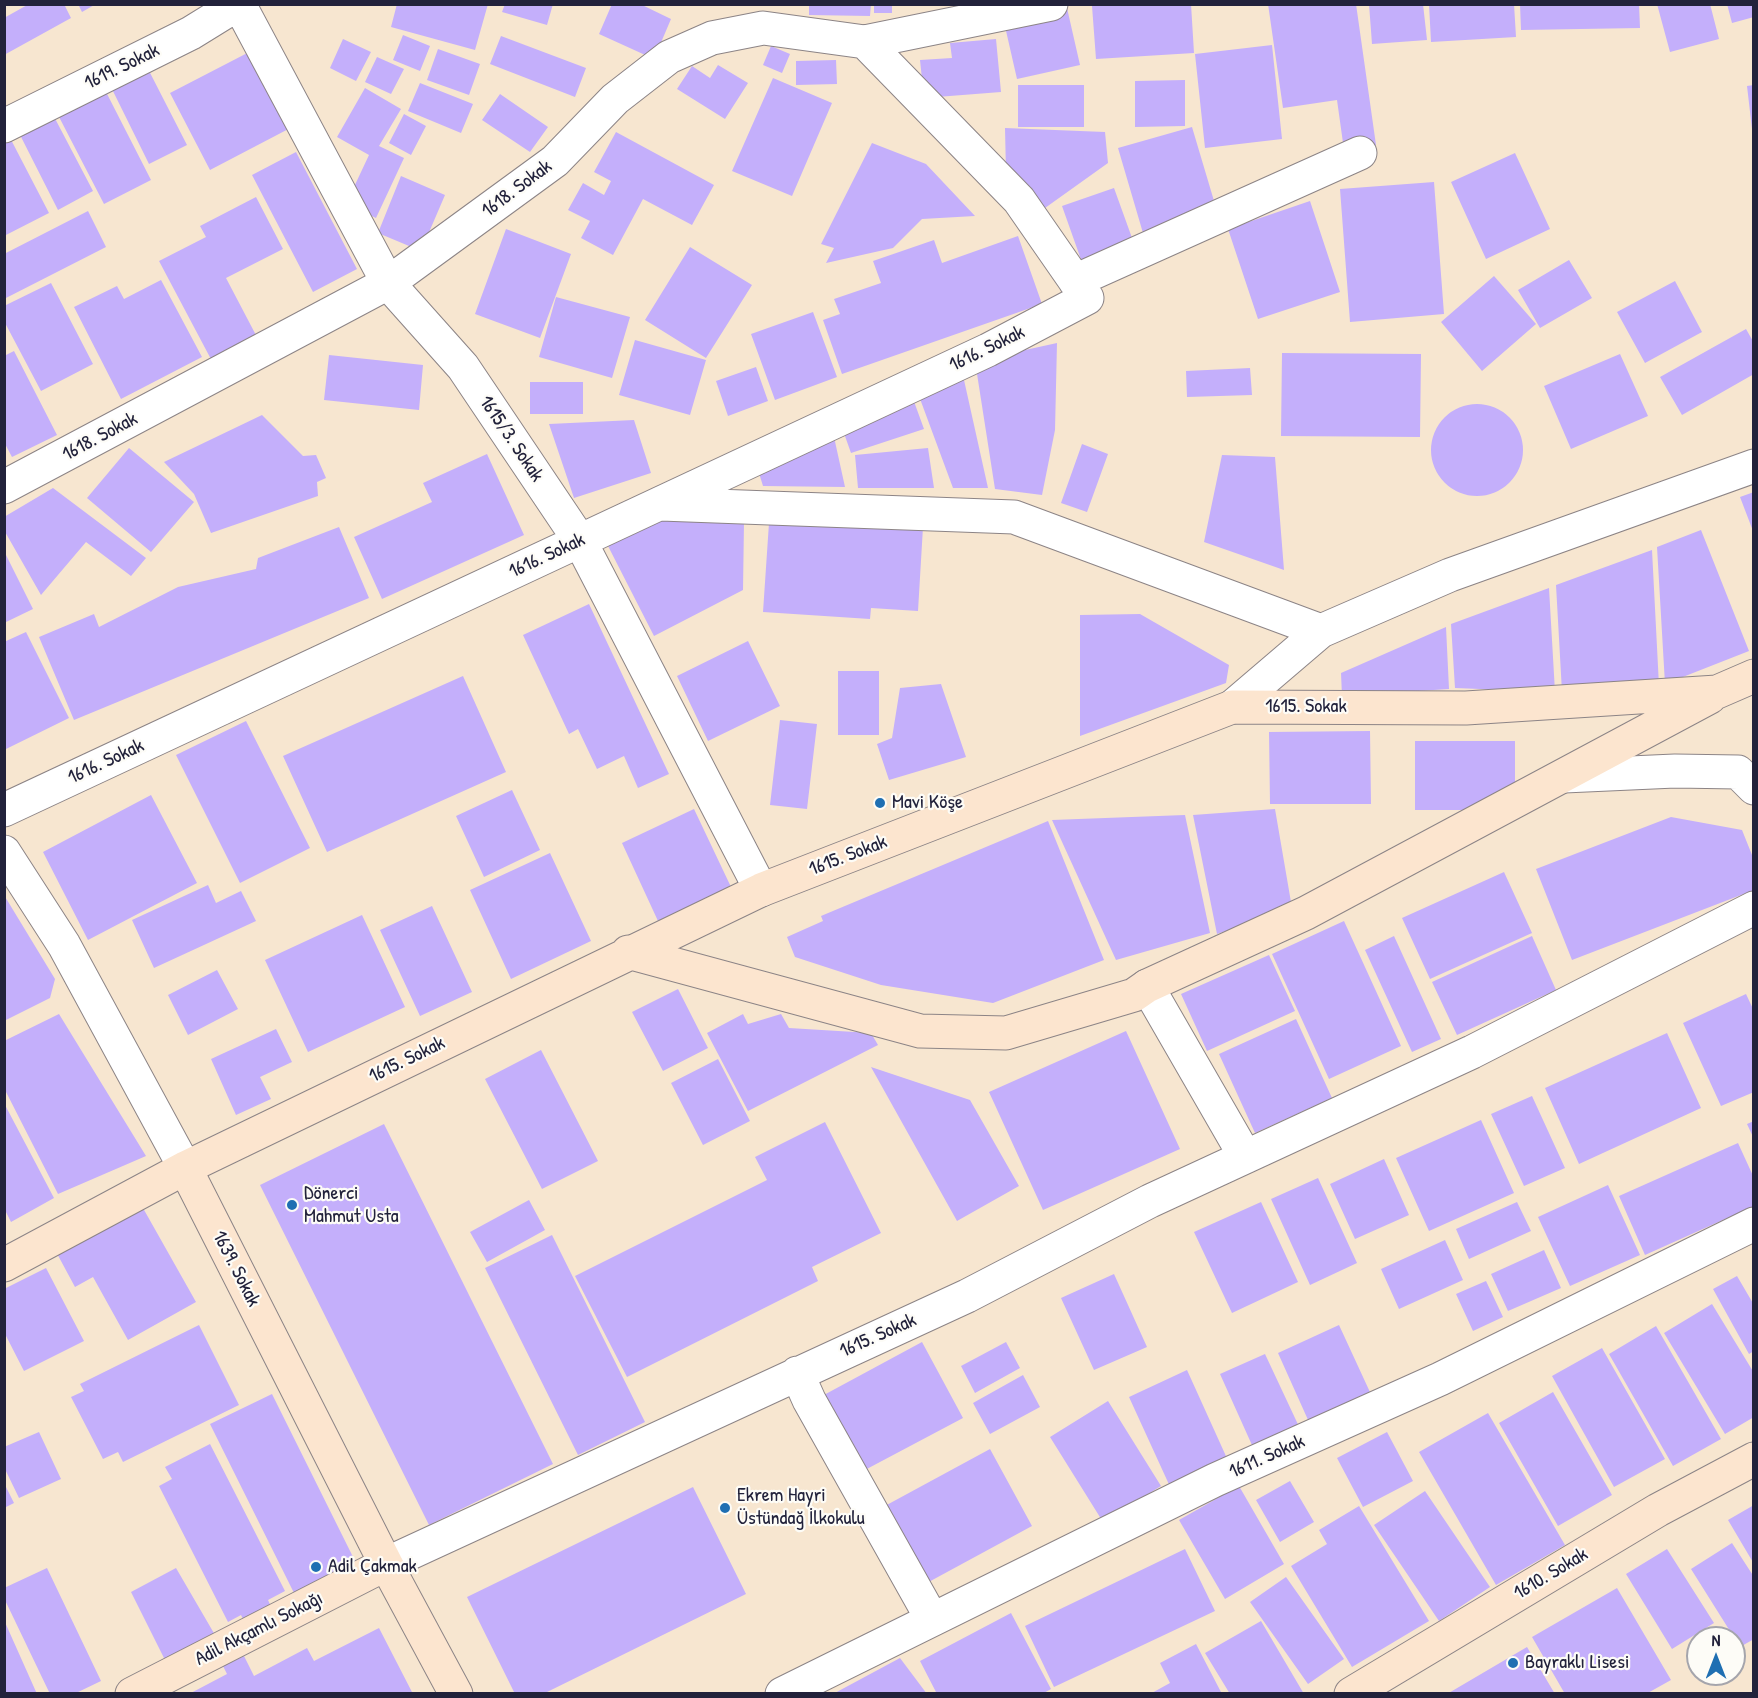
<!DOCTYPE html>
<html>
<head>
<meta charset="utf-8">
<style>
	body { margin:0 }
	#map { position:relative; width:1758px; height:1698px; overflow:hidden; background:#f7e6d0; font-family:"Patrick Hand",sans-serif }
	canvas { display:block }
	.frame { position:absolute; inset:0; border:6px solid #22223b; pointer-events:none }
	.north { position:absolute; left:1686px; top:1626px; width:60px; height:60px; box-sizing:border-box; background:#fdfcf7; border:2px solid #a5a5ac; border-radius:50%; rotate:0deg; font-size:16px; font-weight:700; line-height:24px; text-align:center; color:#22223b }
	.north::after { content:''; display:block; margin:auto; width:21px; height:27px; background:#1f6fb2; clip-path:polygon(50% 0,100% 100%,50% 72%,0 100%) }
</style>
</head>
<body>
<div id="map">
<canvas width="1758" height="1698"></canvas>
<div class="frame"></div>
<div class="north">N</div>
</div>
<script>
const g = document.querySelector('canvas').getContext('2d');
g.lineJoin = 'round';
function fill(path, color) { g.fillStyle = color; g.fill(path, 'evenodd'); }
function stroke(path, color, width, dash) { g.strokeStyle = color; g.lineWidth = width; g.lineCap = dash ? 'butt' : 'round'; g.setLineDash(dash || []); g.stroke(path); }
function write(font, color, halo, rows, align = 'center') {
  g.font = font + ' "Patrick Hand",sans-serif'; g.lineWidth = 4.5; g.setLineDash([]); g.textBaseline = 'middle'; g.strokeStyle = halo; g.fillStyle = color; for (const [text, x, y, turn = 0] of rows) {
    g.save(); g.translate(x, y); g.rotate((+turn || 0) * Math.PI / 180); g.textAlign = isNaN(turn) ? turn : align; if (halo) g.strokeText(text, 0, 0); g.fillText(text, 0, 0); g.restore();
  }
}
fill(new Path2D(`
	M29,4h35l7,14 -67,37v-37z
	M78,4h18l-14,8z
	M397,4h91l-13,46 -84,-23z
	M505,4h48l-6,21 -45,-13z
	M612,4h28l31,15 -17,40 -55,-25z
	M809,4h62l-1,12 -61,-1z
	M874,4h18v9h-18z
	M1119,4h72l3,49 -98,6 -4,-53z
	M1268,4h88l20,141 -32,5 -7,-50 -54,8z
	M1369,4h54l4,36 -55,4z
	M1429,4h85l2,33 -85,5z
	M1520,4h119l1,24 -119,2z
	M1657,4h53l9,35 -49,13z
	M1727,4h27v13l-22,6z
	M1067,8l13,57 -63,14 -13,-57z
	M403,35l27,11 -10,25 -27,-11z
	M501,36l85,32 -11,29 -85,-33z
	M343,39l28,13 -15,29 -26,-13z
	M996,39l5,53 -77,6 -4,-38 32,-2 -2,-15z
	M1272,45l10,94 -77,9 -10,-94z
	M771,46l19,8 -8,19 -19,-8z
	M257,48l41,76 -88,46 -40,-77z
	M438,49l42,15 -11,31 -42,-15z
	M377,57l27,12 -13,25 -26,-12z
	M836,60l1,24 -41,1v-24z
	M145,63l42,82 -38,19 -41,-83z
	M718,65l30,18 -23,36 -48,-30 15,-23 18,12z
	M773,78l59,25 -40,93 -60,-25z
	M1185,80v46l-50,1v-46z
	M420,83l53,21 -12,29 -53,-22z
	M1018,85h66v42h-66z
	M1754,85v44h-2l-5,-43z
	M104,88l47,92 -47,24 -47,-91z
	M365,88l36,21 -22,37 25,12 -28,60 -30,-14 23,-49 -32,-18z
	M500,94l48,33 -18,25 -48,-32z
	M50,109l43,82 -35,19 -42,-83z
	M404,114l22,12 -15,29 -22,-12z
	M1192,127l25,84 -74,22 -25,-85z
	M1005,128l100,4 3,31 -70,50 -32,-40z
	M7,132l42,81 -45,23v-103z
	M616,132l98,53 -22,40 -49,-26 -30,56 -32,-17 9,-17 -22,-11 15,-27 21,12 7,-14 -17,-9z
	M872,143l54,21 49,52 -53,3 -29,29 -67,15 8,-15 -13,-4z
	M296,152l61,117 -44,23 -61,-117z
	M1515,153l35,76 -64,30 -35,-77z
	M401,176l44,19 -24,56 -43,-18z
	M1434,182l10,132 -94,8 -10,-133z
	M1114,188l22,61 -52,19 -22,-62z
	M256,197l27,52 -57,29 32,61 -45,24 -54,-102 47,-24 -6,-11z
	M1310,201l30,91 -82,27 -30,-90z
	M88,211l18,36 -102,52v-45z
	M506,229l65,25 -31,84 -65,-24z
	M1018,236l24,68 -200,70 -19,-54 17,-6 -6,-15 47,-16 -8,-22 61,-21 8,23z
	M690,247l62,38 -46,73 -61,-38z
	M1569,260l23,38 -52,30 -22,-38z
	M1494,276l42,48 -54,47 -41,-49z
	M161,280l41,77 -81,42 -47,-92 43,-21 7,13z
	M1675,281l27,51 -57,31 -28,-51z
	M51,283l42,81 -52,27 -37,-70v-15z
	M556,297l74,20 -18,61 -73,-21z
	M813,312l24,65 -62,23 -24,-66z
	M1746,329l8,14v31l-72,41 -22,-38z
	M635,340l71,20 -16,55 -71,-20z
	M1057,343l-2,87 -13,65 -47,-6 -20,-128z
	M14,351l43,84 -45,22 -8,-15v-86z
	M1282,353l139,1 -1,83 -139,-1z
	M1620,354l28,62 -77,33 -27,-63z
	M329,355l94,10 -4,45 -95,-10z
	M756,367l12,34 -40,15 -12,-35z
	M1250,368l2,27 -65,2 -1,-26z
	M962,371l26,117h-35l-37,-100z
	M530,382h53v32h-53z
	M912,396l12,33 -73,24 -11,-31z
	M1431 450a46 46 0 1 1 92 0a46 46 0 1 1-92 0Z
	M262,415l41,41 13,-1 10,23 -9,4 1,14 -107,37 -17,-39 -30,-32z
	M634,420l17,53 -77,25 -25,-74z
	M834,437l11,50 -82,-1 -4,-13z
	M1082,444l26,10 -21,58 -26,-9z
	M129,448l65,54 -43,50 -64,-54z
	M928,448l6,40h-76l-3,-33z
	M487,454l37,81 -142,64 -28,-62 78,-35 -9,-19z
	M1222,455l53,2 9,113 -80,-28z
	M53,488l93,70 -15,18 -45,-34 -45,53 -37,-65v-13z
	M1754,492v39h-1l-13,-34z
	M770,508l153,19 -5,84 -47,-3 -1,11 -107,-7z
	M662,518l82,4 -1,68 -89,46 -46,-90z
	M339,527l30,71 -295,122 -35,-83 55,-23 5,13 79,-40 78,-18 2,-11z
	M1701,530l48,121 -84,33 -8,-137z
	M1652,550l7,136 -97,6 -6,-107z
	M4,551l29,58 -29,14z
	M1549,588l6,104 -100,-4 -4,-64z
	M589,604l80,170 -31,14 -14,-32 -27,13 -19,-40 -9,5 -46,-99z
	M1140,614l89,51 -3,18 -146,53v-121z
	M1446,627l3,62 -107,7 -1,-23z
	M26,632l43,86 -65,32v-108z
	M748,641l32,65 -72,35 -31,-65z
	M838,671h41v64h-41z
	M463,676l43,96 -179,80 -44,-96z
	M941,684l25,73 -77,23 -12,-36 15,-6 8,-50z
	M780,720l37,4 -10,85 -37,-4z
	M246,721l64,127 -70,35 -64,-128z
	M1370,731l1,73h-101l-1,-72z
	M1415,741h100v45l-27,24h-73z
	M512,790l28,60 -56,27 -28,-61z
	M151,795l46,88 -109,57 -45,-88z
	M694,809l37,78 -73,34 -36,-78z
	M1275,809l17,99 -75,26 -24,-119z
	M1185,815l25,118 -94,27 -64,-140z
	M1671,817l71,13 12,30v30l-182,70 -36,-91z
	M1048,821l56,139 -111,43 -112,-18 -86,-28 -8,-20 36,-16 -2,-5z
	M550,853l41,88 -80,38 -41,-89z
	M1504,872l28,61 -102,46 -28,-61z
	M208,885l8,18 25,-12 15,30 -102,47 -22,-48z
	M4,895l51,84 -5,19 -46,23z
	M432,906l40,86 -52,24 -40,-86z
	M362,915l43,92 -97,45 -43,-92z
	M1344,921l57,125 -72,33 -57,-125z
	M1394,936l47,103 -29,13 -47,-102z
	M1532,936l24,54 -99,45 -25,-53z
	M1269,955l26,56 -88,40 -26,-57z
	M217,970l21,39 -50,26 -20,-40z
	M678,989l30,59 -45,23 -31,-59z
	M1746,994l8,17v81l-33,14 -38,-83z
	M59,1014l87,142 -88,38 -54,-106v-47z
	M743,1014l5,10 33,-10 8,14 82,5 7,12 -130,66 -41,-78z
	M1296,1019l36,79 -77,35 -36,-79z
	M276,1029l16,33 -32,15 11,22 -35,16 -25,-56z
	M1126,1031l54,118 -137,61 -54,-118z
	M1667,1033l34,75 -122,56 -34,-76z
	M541,1050l57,111 -56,28 -57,-110z
	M718,1059l32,62 -47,24 -32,-62z
	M871,1067l99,33 49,86 -62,35z
	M1532,1096l33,72 -41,18 -33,-72z
	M4,1103l50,95 -43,24 -7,-14z
	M1481,1120l33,73 -85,38 -33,-73z
	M1754,1121v18l-7,-15z
	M825,1122l56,111 -69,34 6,14 -191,96 -52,-101 192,-96 -12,-23z
	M384,1124l169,340 -124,61 -169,-340z
	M1738,1143l16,35v28l-109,49 -26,-59z
	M1384,1159l25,56 -54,24 -25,-55z
	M1318,1178l39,85 -47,22 -39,-86z
	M1608,1185l32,70 -70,31 -32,-69z
	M529,1200l16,30 -58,32 -17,-30z
	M139,1201l57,101 -68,38 -35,-63 -18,10 -21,-39z
	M1261,1202l37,80 -66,31 -38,-81z
	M1517,1202l14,29 -62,28 -13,-30z
	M552,1235l93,187 -67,33 -93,-187z
	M1445,1240l18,40 -64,29 -18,-40z
	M1544,1250l17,38 -53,23 -17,-37z
	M46,1268l38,73 -60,30 -20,-39v-43z
	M1114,1274l33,73 -53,23 -33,-72z
	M1737,1276l17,29v46l-5,3 -36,-65z
	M1486,1281l17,36 -30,14 -17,-37z
	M1712,1304l42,69v44l-29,17 -61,-101z
	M199,1325l40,80 -116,57 -5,-10 -15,7 -32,-62 13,-6 -4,-7z
	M1339,1325l36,78 -62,28 -35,-78z
	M1656,1326l65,113 -48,27 -64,-112z
	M922,1342l41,76 -100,53 -41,-75z
	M1006,1342l14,26 -45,25 -14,-27z
	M1602,1348l63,111 -51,28 -62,-111z
	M1265,1354l37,79 -46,21 -36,-80z
	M1187,1370l43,95 -58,26 -43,-94z
	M1023,1375l17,32 -50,27 -17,-31z
	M1553,1392l59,103 -54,31 -59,-103z
	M272,1394l85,171 -62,30 -85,-171z
	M1108,1401l53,85 -58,36 -53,-85z
	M1488,1413l77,132 -69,40 -77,-133z
	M39,1432l22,47 -42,19 -15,-31v-20z
	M1387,1432l26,49 -50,26 -26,-49z
	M210,1444l75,147 -17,9 5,11 -27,14 -5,-10 -13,7 -69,-136 13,-7 -7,-12z
	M990,1449l42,77 -107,58 -42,-77z
	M1290,1481l24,41 -34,20 -24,-42z
	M4,1483l10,20 -10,5z
	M1239,1486l45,78 -59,35 -46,-79z
	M693,1487l53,107 -203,100h-28l-48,-97z
	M1425,1491l65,96 -51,34 -65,-96z
	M1754,1505v59l-26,-44z
	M1359,1506l70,115 -77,46 -61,-101 36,-22 -8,-14z
	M1732,1543l22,34v62l-14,8 -49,-78z
	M1185,1549l30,62 -161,76 -29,-61z
	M1667,1549l47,74 -42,26 -46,-75z
	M47,1568l54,113 -27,13h-24l-46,-96v-10z
	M176,1568l46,79 -52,23 -39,-78z
	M1286,1577l58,82 -36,25 -58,-82z
	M1617,1588l54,92 -25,14h-81l-33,-57z
	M1011,1613l40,76 -9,5h-105l-17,-33z
	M4,1620l33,74h-33z
	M1261,1621l43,73h-74l-25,-41z
	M379,1628l34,66h-224l38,-20 -4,-8 21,-10 10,20 53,-28 7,13z
	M1196,1644l26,50h-72l20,-11 -10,-20z
	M1527,1647l28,47h-108z
	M900,1658l27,36h-94z`), '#c4affb');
const street = new Path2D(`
	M239,4l149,279 75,84 117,174 181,349
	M4,126l187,-93 47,-29
	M1075,281l285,-128
	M4,487l384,-204 167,-122 60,-62 54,-42 43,-19 51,-10 102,14 186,-38
	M661,504l353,13 307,114
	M1232,707l89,-76 129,-56 304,-109
	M1564,776l111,-5 63,1 16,16
	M4,810l984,-460 99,-52 -68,-98 -154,-158
	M4,852l60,93 121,223
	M1147,986l98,170
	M797,1373l12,27 123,219
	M386,1564l581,-268 183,-95 322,-149 282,-144
	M782,1694l433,-214 225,-101 314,-155`);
const secondary = new Path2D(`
	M628,952l292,79 86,2 128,-38 13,-9 159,-73 404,-216
	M185,1168l201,396 70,130
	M4,1265l181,-97 576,-278 471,-183 234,1 251,-16 37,-16
	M132,1694l254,-130
	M1351,1694l307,-184 96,-51`);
stroke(street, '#8c8486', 35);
stroke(secondary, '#8c8486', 35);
stroke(street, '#fff', 33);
stroke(secondary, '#fce5cf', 33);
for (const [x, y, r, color] of [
	[880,803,6,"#1f6fb2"],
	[292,1205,6,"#1f6fb2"],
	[725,1508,6,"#1f6fb2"],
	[316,1567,6,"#1f6fb2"],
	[1513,1663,6,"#1f6fb2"]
]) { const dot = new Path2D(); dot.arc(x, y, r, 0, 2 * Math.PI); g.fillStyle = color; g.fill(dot); stroke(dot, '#fdfcf7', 2); }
write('20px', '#22223b', '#fdfcf7', [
	["1619. Sokak",122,67,-26],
	["1618. Sokak",517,189,-37],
	["1616. Sokak",987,349,-26],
	["1618. Sokak",100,437,-28],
	["1615/3. Sokak",511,439,56],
	["1616. Sokak",547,556,-25],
	["1615. Sokak",1306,707],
	["1616. Sokak",106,762,-25],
	["1615. Sokak",848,856,-21],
	["1615. Sokak",407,1060,-26],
	["1639. Sokak",236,1269,63],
	["1615. Sokak",878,1336,-24],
	["1611. Sokak",1267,1457,-24],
	["1610. Sokak",1551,1574,-31],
	["Adil Akçamlı Sokağı",259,1629,-27]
]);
write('20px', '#22223b', '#fdfcf7', [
	["Mavi Köşe",892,803],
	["Dönerci",304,1194],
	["Mahmut Usta",304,1217],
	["Ekrem Hayri",737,1496],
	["Üstündağ İlkokulu",737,1519],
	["Adil Çakmak",328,1567],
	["Bayraklı Lisesi",1525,1663]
], 'left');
</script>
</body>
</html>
